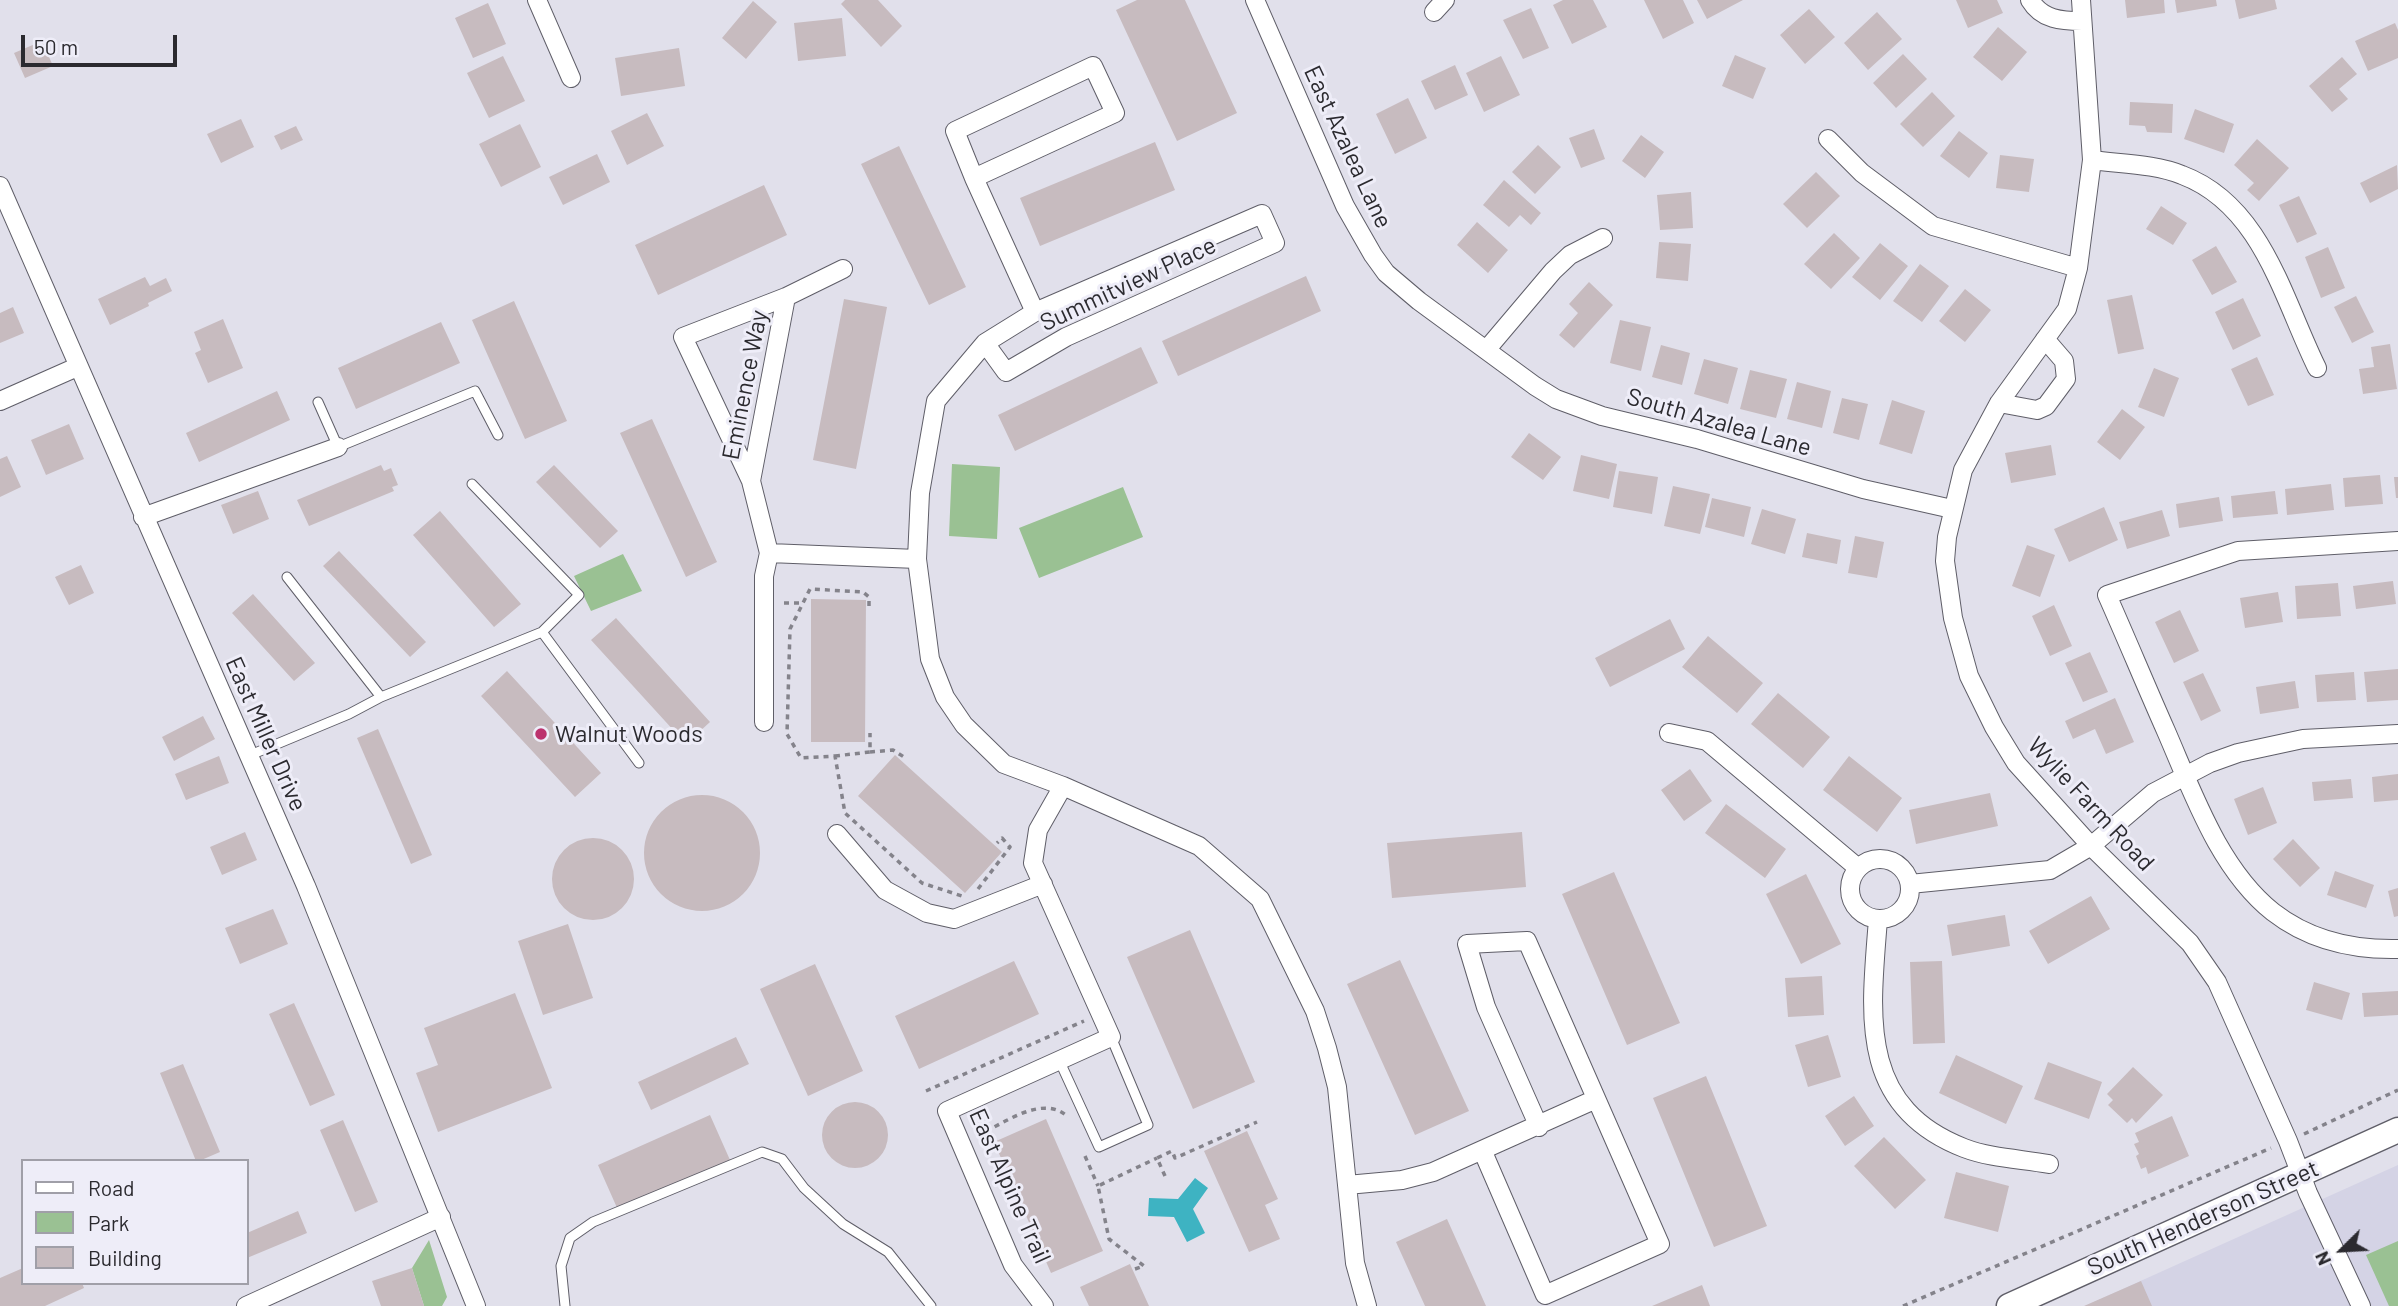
<!DOCTYPE html>
<html>
<head>
<meta charset="utf-8">
<style>
	body { margin:0 }
	#map { position:relative; width:2398px; height:1306px; overflow:hidden; background:#e1e0eb; font-family:Barlow,sans-serif }
	canvas { display:block }
	.legend { position:absolute; left:21px; top:1159px; width:228px; height:126px; box-sizing:border-box; background:#eeedf8; border:2px solid #a09fa8; margin:0; padding:9px 12px; list-style:none; font-size:21px; color:#2b2a2f }
	.legend li { display:flex; align-items:center; gap:14px; height:35px }
	.legend b { width:35px; border:2px solid #a09fa8 }
	.north { position:absolute; left:2307px; top:1215px; width:70px; height:70px; -webkit-text-stroke:5px #eeedf8; paint-order:stroke; rotate:246deg; font-size:19px; font-weight:700; line-height:28px; text-align:center; color:#2b2a2f }
	.north::after { content:''; display:block; margin:auto; width:24px; height:32px; background:#2b2a2f; clip-path:polygon(50% 0,100% 100%,50% 72%,0 100%) }
	.scale { position:absolute; left:21px; top:35px; width:156px; height:32px; box-sizing:border-box; border:4px solid #2b2a2f; border-top:0; padding-left:9px; font-size:21px; line-height:24px; white-space:nowrap; color:#2b2a2f; -webkit-text-stroke:5px #eeedf8; paint-order:stroke }
</style>
</head>
<body>
<div id="map">
<canvas width="2398" height="1306"></canvas>
<ul class="legend">
<li><b style="height:9px;background:#fff"></b>Road</li>
<li><b style="height:19px;background:#9ac193"></b>Park</li>
<li><b style="height:19px;background:#c7bbbf"></b>Building</li>
</ul>
<div class="north">N</div>
<div class="scale">50 m</div>
</div>
<script>
const g = document.querySelector('canvas').getContext('2d');
g.lineJoin = 'round';
function fill(path, color) { g.fillStyle = color; g.fill(path, 'evenodd'); }
function stroke(path, color, width, dash) { g.strokeStyle = color; g.lineWidth = width; g.lineCap = dash ? 'butt' : 'round'; g.setLineDash(dash || []); g.stroke(path); }
function write(font, color, halo, rows, align = 'center') {
  g.font = font + ' Barlow,sans-serif'; g.lineWidth = 6; g.setLineDash([]); g.textBaseline = 'middle'; g.strokeStyle = halo; g.fillStyle = color; for (const [text, x, y, turn = 0] of rows) {
    g.save(); g.translate(x, y); g.rotate((+turn || 0) * Math.PI / 180); g.textAlign = isNaN(turn) ? turn : align; if (halo) g.strokeText(text, 0, 0); g.fillText(text, 0, 0); g.restore();
  }
}
fill(new Path2D(`
	M2398,1165v141h-313z`), '#d4d3e5');
fill(new Path2D(`
	M952,464l48,3 -3,72 -48,-3z
	M1123,487l20,50 -104,41 -20,-50z
	M623,554l19,37 -51,20 -17,-35z
	M429,1240l18,57 -5,9h-18l-12,-38z
	M2398,1241v65h-9l-23,-51z`), '#9ac193');
fill(new Path2D(`
	M1195,1178l13,10 -15,21 12,24 -18,9 -13,-25 -26,-1 1,-18 29,1z`), '#3eb3c2');
fill(new Path2D(`
	M845,0h33l24,26 -21,21 -40,-43z
	M1137,0h48l52,113 -60,28 -61,-131z
	M1563,0h30l14,27 -35,17 -19,-39z
	M1644,0h39l11,23 -31,16z
	M1697,0h46l-36,19z
	M1956,0h41l6,13 -35,15z
	M2125,0h39l1,13 -38,5z
	M2175,0h41l1,6 -40,7z
	M2235,0h40l2,9 -38,10z
	M753,1l24,21 -31,37 -24,-21z
	M488,3l18,41 -33,14 -18,-40z
	M1531,8l18,40 -26,11 -20,-39z
	M1809,9l26,28 -30,27 -25,-29z
	M1877,12l25,27 -34,31 -24,-27z
	M842,18l4,38 -48,5 -4,-38z
	M2395,23l3,7v28l-30,13 -13,-30z
	M1998,27l29,25 -25,29 -29,-24z
	M42,41l11,25 -28,12 -11,-25z
	M679,48l6,38 -64,10 -6,-38z
	M1903,54l24,25 -31,29 -23,-25z
	M1735,55l31,13 -13,31 -31,-13z
	M503,56l22,45 -36,17 -22,-45z
	M1501,56l19,39 -36,17 -18,-39z
	M2342,57l15,17 -18,15 9,10 -16,13 -23,-26z
	M1455,65l13,30 -33,15 -14,-29z
	M1932,92l23,24 -32,31 -23,-23z
	M1408,98l19,40 -32,16 -19,-40z
	M2130,102l43,2 -1,29 -25,-1 -2,-6 -16,-1z
	M2195,109l39,15 -10,29 -40,-14z
	M647,113l17,33 -37,19 -16,-34z
	M241,119l13,28 -33,16 -14,-29z
	M520,124l21,43 -40,20 -22,-43z
	M296,126l7,14 -22,10 -7,-14z
	M1594,129l11,30 -24,9 -12,-30z
	M1959,131l29,22 -19,25 -29,-22z
	M1641,135l23,17 -19,26 -23,-17z
	M2257,139l32,29 -30,33 -12,-11 7,-7 -20,-18z
	M1155,142l20,48 -135,56 -20,-48z
	M1538,145l23,22 -26,27 -23,-22z
	M899,146l67,141 -37,18 -68,-141z
	M597,154l13,28 -47,23 -14,-28z
	M2000,155l34,4 -5,33 -33,-4z
	M2397,165l1,24 -28,14 -10,-20z
	M1816,172l24,24 -33,32 -24,-24z
	M1504,180l37,33 -10,12 -11,-10 -11,12 -26,-22z
	M764,185l23,50 -129,60 -23,-50z
	M1691,192l2,36 -33,2 -3,-35z
	M2299,196l18,38 -20,9 -18,-38z
	M2161,206l26,17 -14,22 -27,-16z
	M1477,222l31,28 -20,23 -31,-28z
	M1834,233l26,25 -29,31 -27,-25z
	M1659,242l32,2 -3,37 -32,-3z
	M1880,243l28,23 -28,34 -28,-23z
	M2216,246l21,36 -25,13 -20,-35z
	M2328,247l17,41 -24,10 -16,-41z
	M1920,264l29,22 -27,36 -29,-21z
	M1306,276l15,35 -143,65 -16,-35z
	M145,277l5,9 16,-8 6,13 -24,12 1,3 -39,19 -12,-26z
	M1589,282l24,23 -39,43 -15,-13 19,-22 -9,-9z
	M1965,289l26,21 -26,32 -26,-21z
	M2132,295l12,54 -26,5 -11,-54z
	M2356,296l18,36 -22,11 -18,-36z
	M2243,298l18,38 -28,14 -18,-38z
	M844,299l43,8 -31,162 -43,-9z
	M514,301l53,120 -42,18 -53,-119z
	M13,307l11,26 -24,10v-30z
	M223,319l20,49 -35,15 -13,-30 6,-3 -7,-18z
	M1620,320l31,7 -10,44 -31,-8z
	M441,322l19,41 -104,46 -18,-41z
	M2390,344l7,45 -34,5 -4,-25 15,-2 -3,-20z
	M1661,345l29,8 -8,32 -30,-8z
	M1141,347l17,36 -143,68 -17,-36z
	M2257,357l17,38 -26,11 -17,-37z
	M1704,359l34,9 -10,36 -34,-10z
	M2154,368l25,10 -15,39 -26,-10z
	M1750,370l37,9 -11,39 -36,-9z
	M1797,382l34,9 -9,37 -35,-9z
	M277,391l13,29 -91,42 -13,-29z
	M1842,398l26,6 -9,36 -26,-7z
	M1892,400l33,11 -13,43 -33,-10z
	M2122,409l23,18 -25,33 -23,-18z
	M652,419l65,143 -31,15 -66,-144z
	M69,424l15,35 -38,16 -15,-35z
	M1529,433l32,24 -18,23 -32,-23z
	M2051,445l5,30 -45,8 -6,-30z
	M1581,455l36,9 -8,35 -36,-8z
	M7,456l14,31 -21,10v-38z
	M381,465l3,6 7,-3 7,17 -6,2 2,4 -85,35 -12,-26z
	M554,465l64,66 -18,17 -64,-66z
	M1619,471l39,6 -6,37 -39,-7z
	M2380,475l3,29 -38,3 -2,-29z
	M2394,477h4v21h-2z
	M2331,484l3,26 -47,5 -2,-26z
	M1673,486l37,8 -10,40 -36,-8z
	M258,491l11,28 -36,15 -12,-29z
	M2275,491l3,23 -45,4 -2,-22z
	M2219,497l4,24 -44,7 -3,-24z
	M1712,498l39,9 -7,30 -39,-10z
	M2104,507l14,33 -49,22 -15,-33z
	M1762,509l34,10 -11,35 -34,-10z
	M2162,510l8,26 -43,13 -8,-27z
	M440,511l81,93 -27,23 -81,-92z
	M1807,533l34,7 -4,24 -35,-7z
	M1855,536l29,6 -7,36 -29,-5z
	M2027,545l28,10 -15,42 -28,-11z
	M339,551l87,91 -16,15 -87,-91z
	M81,565l13,28 -25,12 -14,-28z
	M2393,581l3,23 -40,5 -3,-23z
	M2338,583l3,33 -44,3 -2,-33z
	M2278,592l5,30 -38,6 -5,-30z
	M253,594l62,69 -21,18 -62,-68z
	M811,599l55,1 -1,142h-54z
	M2054,605l18,41 -22,10 -18,-40z
	M2180,610l19,41 -25,12 -19,-41z
	M616,618l94,104 -24,22 -95,-104z
	M1670,619l15,30 -75,38 -15,-29z
	M1708,636l55,47 -26,30 -55,-46z
	M2090,652l18,40 -25,10 -18,-39z
	M2398,669v31l-31,2 -3,-30z
	M507,671l94,102 -26,24 -94,-101z
	M2354,672l2,28 -39,2 -2,-27z
	M2203,673l18,38 -20,10 -18,-39z
	M2295,681l4,27 -39,6 -4,-27z
	M1778,693l52,44 -27,31 -52,-44z
	M2115,698l19,44 -28,12 -11,-25 -22,10 -8,-18z
	M203,716l12,23 -41,22 -12,-24z
	M378,729l54,126 -21,9 -54,-126z
	M895,755l107,97 -37,41 -107,-97z
	M219,756l10,27 -43,17 -11,-26z
	M1849,756l53,42 -25,34 -54,-42z
	M1690,769l22,32 -28,20 -23,-31z
	M2398,774v26l-24,2 -2,-25z
	M2351,779l2,19 -39,3 -2,-19z
	M2263,787l14,36 -29,12 -14,-36z
	M1990,793l8,33 -82,18 -7,-34z
	M644 853a58 58 0 1 1 116 0a58 58 0 1 1-116 0Z
	M1726,804l60,45 -21,29 -60,-45z
	M245,832l12,28 -35,15 -12,-28z
	M1522,832l4,55 -134,11 -5,-55z
	M552 879a41 41 0 1 1 82 0a41 41 0 1 1-82 0Z
	M2293,839l27,29 -20,19 -27,-28z
	M2335,871l39,14 -8,23 -39,-13z
	M1614,872l66,151 -53,22 -65,-151z
	M1806,874l35,70 -40,20 -35,-70z
	M2398,888v28l-4,1 -6,-26z
	M2091,896l19,33 -62,35 -19,-33z
	M273,909l15,35 -48,20 -15,-36z
	M2005,915l5,31 -58,10 -5,-31z
	M568,924l25,74 -50,17 -25,-74z
	M1190,930l65,152 -62,27 -66,-152z
	M1400,960l69,151 -54,24 -68,-151z
	M1014,961l25,53 -120,55 -24,-53z
	M1942,961l3,82 -32,1 -3,-82z
	M815,964l48,107 -55,25 -48,-107z
	M1822,976l2,39 -36,2 -3,-39z
	M2314,982l36,11 -8,27 -36,-10z
	M2398,991v24l-34,2 -2,-24z
	M515,993l37,95 -114,44 -22,-59 22,-8 -14,-37z
	M294,1003l41,92 -25,11 -41,-92z
	M1828,1035l13,42 -33,10 -13,-42z
	M736,1037l13,27 -98,46 -13,-28z
	M1956,1055l67,31 -17,38 -67,-31z
	M2048,1062l54,20 -13,37 -55,-20z
	M183,1064l37,88 -21,9h-3l-36,-88z
	M2133,1067l30,28 -27,28 -4,-5 -5,5 -19,-18 5,-5 -6,-6z
	M1706,1076l61,150 -53,21 -61,-149z
	M1854,1096l20,30 -29,20 -20,-30z
	M822 1135a33 33 0 1 1 66 0a33 33 0 1 1-66 0Z
	M710,1115l20,45 -112,50 -20,-45z
	M2172,1116l17,40 -41,18 -2,-7 -5,2 -5,-13 3,-2 -5,-10 5,-2 -4,-9z
	M1046,1119l57,132 -52,22 -57,-131z
	M343,1120l35,82 -23,10 -35,-82z
	M1247,1131l31,68 -13,6 15,34 -31,13 -45,-101z
	M1884,1137l42,43 -31,29 -41,-43z
	M1956,1172l53,14 -11,46 -54,-14z
	M298,1211l9,22 -60,25v-25z
	M1447,1219l39,87h-61l-29,-64z
	M1130,1264l19,42h-60l-9,-19z
	M23,1268v15h59l2,5 -39,18h-45v-28z
	M412,1268l12,38h-43l-9,-25z
	M2141,1281l11,25h-68z
	M1702,1285l8,21h-58z`), '#c7bbbf');
const lane = new Path2D(`
	M318,402l20,45 137,-56 23,44
	M287,577l94,120
	M542,632l97,131
	M248,756l101,-42 32,-17 161,-65 37,-37 -107,-111
	M1060,1062l39,85 49,-22 -37,-88
	M565,1306l-4,-40 9,-28 23,-16 169,-70 20,7 22,29 39,36 45,28 43,54`);
const street = new Path2D(`
	M537,0l34,78
	M1255,0l90,206 28,49 13,18 33,28 116,85 21,13 46,17 95,23 166,50 89,20
	M2030,0c12,20 32,21 52,21
	M2081,0l11,160 -14,108 -11,41 -68,94 -36,67 -16,67 -2,24 8,57 16,58 25,51 22,36 75,83 99,97 27,39 71,159 20,52 53,113
	M1434,12l11,-12
	M1093,66l22,47 -141,65 -19,-47z
	M1828,139l34,34 71,53 145,42
	M2092,160c29,4 63,4 90,15 80,30 101,124 135,193
	M974,178l61,134
	M0,186l306,700 170,420
	M985,343l21,29 60,-35 209,-94 -13,-29 -227,98 -50,31 -49,58 -16,92 -3,66 13,100 15,38 19,28 40,39 59,22 136,60 61,53 55,112 12,37 10,39 18,176 12,43
	M1487,349l66,-78 17,-16 33,-17
	M0,401l77,-34
	M1999,403l38,7 9,-4 20,-27 -2,-18 -19,-22
	M751,481l35,-184
	M143,517l195,-70
	M2398,541l-160,10 -131,44c20,45 39,91 59,136 27,62 53,138 107,181 36,28 81,38 125,37
	M769,553l148,6
	M764,722v-146l5,-23 -18,-72 -68,-144 103,-40 57,-28
	M1669,733l38,8 151,127
	M837,834l48,56 42,23 27,6 89,-35
	M1850 889a30 30 0 1 1 60 0a30 30 0 1 1-60 0Z
	M1910,884l140,-14 41,-24 62,-53 57,-30 28,-10 65,-14 95,-5
	M1878,919c-7,93 -22,187 86,229 26,10 57,11 85,16
	M1483,1152l62,143 115,-51 -133,-303 -60,3 19,63 53,120
	M1347,1185l55,-5 31,-8 163,-73
	M246,1306l195,-89
	M1044,1306l-31,-41 -66,-154 164,-74 -78,-174 5,-33 25,-44`);
const secondary = new Path2D(`
	M2009,1306l389,-176`);
stroke(lane, '#5f5e68', 11);
stroke(street, '#5f5e68', 20);
stroke(secondary, '#5f5e68', 27);
stroke(new Path2D(`
	M784,603h19
	M869,606v-9l-6,-5 -53,-3 -20,40 -3,105 14,24 34,-2 10,57 77,70 40,13
	M870,752l23,-2 11,7
	M835,756l35,-4v-19
	M978,889l32,-42 -8,-9 -5,5
	M926,1091l158,-70
	M2304,1134l94,-44
	M977,1136c26,-12 66,-43 91,-19
	M1085,1156l13,30
	M1165,1176l-8,-18 15,-7 3,7 82,-36
	M1135,1269l9,-3 -35,-27 -11,-53 59,-28
	M1903,1306l368,-158`), '#84838b', 3.5, [5, 5]);
stroke(lane, '#fff', 9);
stroke(street, '#fff', 18);
stroke(secondary, '#fff', 24);
for (const [x, y, r, color] of [
	[541,734,7,"#bc326d"]
]) { const dot = new Path2D(); dot.arc(x, y, r, 0, 2 * Math.PI); g.fillStyle = color; g.fill(dot); stroke(dot, '#eeedf8', 2.5); }
write('24px', '#2b2a2f', '#eeedf8', [
	["East Azalea Lane",1348,147,65],
	["Summitview Place",1128,284,-25],
	["Eminence Way",745,385,-79],
	["South Azalea Lane",1719,422,16],
	["East Miller Drive",266,734,66],
	["Wylie Farm Road",2091,804,47],
	["East Alpine Trail",1010,1186,66],
	["South Henderson Street",2203,1218,-24]
]);
write('24px', '#2b2a2f', '#eeedf8', [
	["Walnut Woods",555,734]
], 'left');
</script>
</body>
</html>
